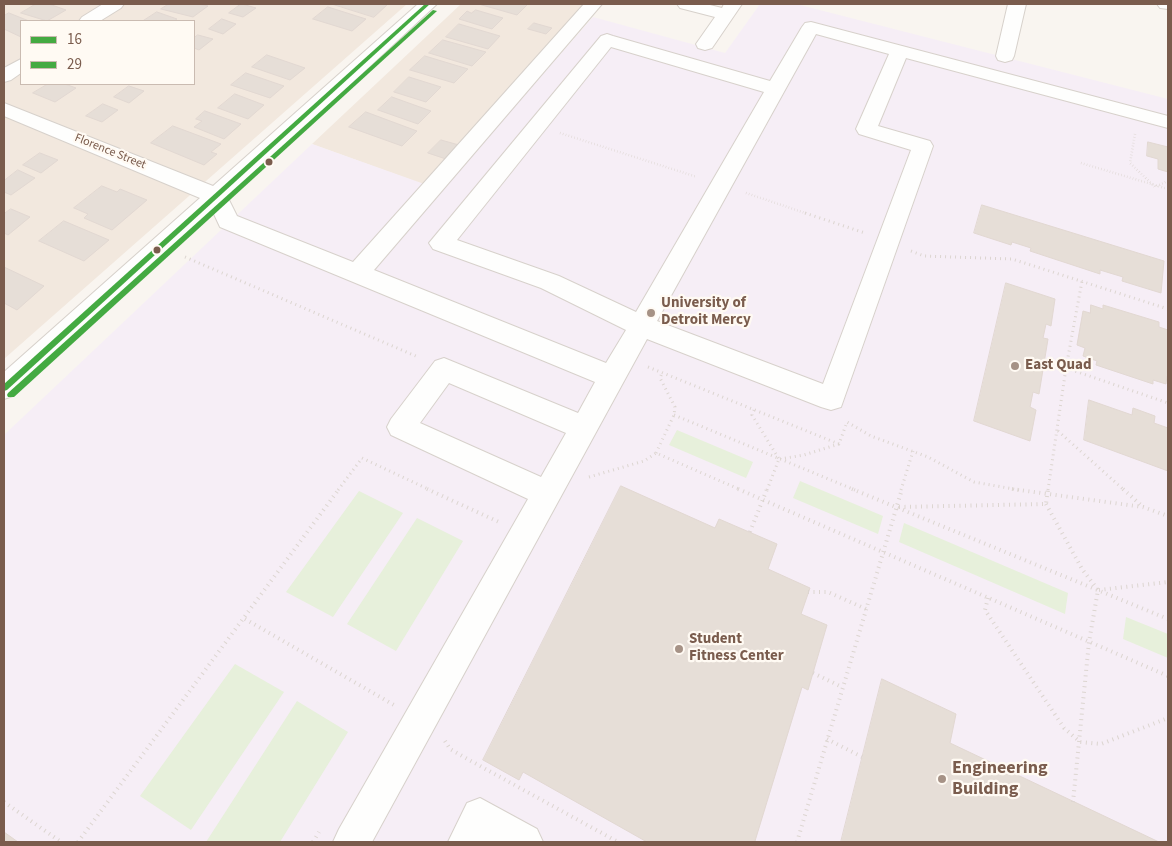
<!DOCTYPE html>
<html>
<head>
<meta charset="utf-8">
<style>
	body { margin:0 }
	#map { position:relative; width:1172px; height:846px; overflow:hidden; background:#f9f5f0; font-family:"Source Sans 3",sans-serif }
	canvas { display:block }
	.frame { position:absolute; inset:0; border:5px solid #7a5c4d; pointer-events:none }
	.legend { position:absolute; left:20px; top:20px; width:175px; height:65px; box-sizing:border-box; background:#fffaf3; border:1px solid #cabbb1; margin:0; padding:6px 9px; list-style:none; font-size:15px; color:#7a5c4d }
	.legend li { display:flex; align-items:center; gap:10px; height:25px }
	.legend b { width:25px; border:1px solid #cabbb1 }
</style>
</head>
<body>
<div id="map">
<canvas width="1172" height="846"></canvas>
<div class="frame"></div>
<ul class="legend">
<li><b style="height:6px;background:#44aa42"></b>16</li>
<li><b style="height:6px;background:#44aa42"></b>29</li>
</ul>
</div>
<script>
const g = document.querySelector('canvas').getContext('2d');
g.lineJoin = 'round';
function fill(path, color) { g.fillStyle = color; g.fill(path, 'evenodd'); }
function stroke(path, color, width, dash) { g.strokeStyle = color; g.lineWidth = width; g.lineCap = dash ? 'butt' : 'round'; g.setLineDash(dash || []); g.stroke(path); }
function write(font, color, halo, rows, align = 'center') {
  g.font = font + ' "Source Sans 3",sans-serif'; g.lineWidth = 4.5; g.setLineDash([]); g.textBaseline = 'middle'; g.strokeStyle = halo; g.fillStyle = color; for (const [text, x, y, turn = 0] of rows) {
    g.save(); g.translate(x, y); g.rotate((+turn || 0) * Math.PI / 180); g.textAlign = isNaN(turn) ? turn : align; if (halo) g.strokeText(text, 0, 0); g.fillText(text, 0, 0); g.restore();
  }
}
fill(new Path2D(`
	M4,4h403l-403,355zM21,21h173v63h-173z
	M461,4h126l-162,181 -113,-41z`), '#f2e8de');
fill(new Path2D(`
	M760,4h36l372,95v743h-1164v-407l308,-291 129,46 152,-173 132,36z`), '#f6eef6');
fill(new Path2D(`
	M677,430l76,32 -7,16 -77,-33z
	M800,481l83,35 -5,18 -85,-36z
	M359,491l44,22 -70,104 -47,-25z
	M417,518l46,23 -67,110 -49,-27z
	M904,523l164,70 -3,21 -166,-72z
	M1126,617l42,17v24l-45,-19z
	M235,664l49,28 -93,138 -51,-34z
	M297,701l51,31 -68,110h-74z`), '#e7f0db');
const building = new Path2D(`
	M36,4h13l17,6 -19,11 -26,-8z
	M169,4h30l9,2 -15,11 -32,-8z
	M241,4h1l14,4 -13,9 -14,-4z
	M332,4h51l4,1 -13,12z
	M483,4h45l-11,11 -35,-10z
	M328,7l38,12 -14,12 -39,-12z
	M476,10l27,8 -11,11 -33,-10 8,-8 4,2z
	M157,12l20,7 -3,2h-31z
	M9,13l20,8h-8v16l-17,-8v-13z
	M222,19l14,5 -13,10 -14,-5z
	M534,23l18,5 -6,6 -18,-5z
	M459,24l41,12 -12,13 -42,-12z
	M198,35l15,4 -14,11 -5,-2v-10z
	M443,40l43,12 -14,14 -43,-13z
	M267,55l38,13 -15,12 -38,-13z
	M425,56l43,13 -14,14 -44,-13z
	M246,73l38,13 -14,12 -39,-13z
	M409,77l32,10 -15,15 -32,-10z
	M48,84h17l11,4 -21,14 -22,-9z
	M129,86l15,5 -15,12 -15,-6z
	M235,94l29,11 -16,14 -30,-11z
	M392,97l39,14 -13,13 -40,-14z
	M103,104l15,6 -16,12 -16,-6z
	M205,111l36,13 -17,15 -30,-12 8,-6 -6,-2z
	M366,112l51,19 -15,15 -53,-19z
	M173,126l48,18 -10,8 6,2 -13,11 -53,-22z
	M441,140l18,5 -13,14 -18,-6z
	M1148,142l20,5v25l-10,-3v-10l-11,-3z
	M40,153l18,7 -17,13 -18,-8z
	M18,170l17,8 -24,17 -7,-3v-11z
	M102,186l15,6 3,-3 27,11 -35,30 -28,-12 4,-4 -14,-6z
	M982,205l182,56 -3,32 -39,-12 1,-4 -23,-7v4l-70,-23 1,-3 -19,-6 -1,3 -37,-12z
	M11,209l19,8 -22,18 -4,-2v-19z
	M64,221l45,19 -25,21 -45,-20z
	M4,267l40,19 -27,24 -13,-7z
	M1006,283l49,16 -4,27 -5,-2 -3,14 5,1 -9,55 -6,-2 -3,15 6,3 -6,31 -56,-20z
	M1091,305l12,4v-4l56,17v5l9,3v47l-1,-1 -1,8 -13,-4v4l-57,-19 1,-4 -14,-5 2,-8 -8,-3 6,-34 7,2z
	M1089,400l43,15 1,-7 22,8 -1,7 14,5v43l-84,-31z
	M621,486l94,42 4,-9 58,25 -9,25 42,19 -9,26 26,11 -19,65 -6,-3 -47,154 2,1h-110l-124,-70 -4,8 -36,-20z
	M882,679l74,35 -6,29 209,99h-318z
	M4,832l14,10h-14z`);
fill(building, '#e6ded7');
stroke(building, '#e2d8d2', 1);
const minor = new Path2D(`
	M103,4h21l-3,4 -21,13h-21l3,-4z
	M418,4h19l-209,194 9,18 116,46 231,-258h18l-228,266 232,93 20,-33 -85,-42 -108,-39 -4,-6 172,-207 6,-2 6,2 157,45 32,-54 3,-4 6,-1 357,94v12l-262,-70 -28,68 52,15 3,5 -92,261 -10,3 -10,-3 -174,-68 -275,503h-39l6,-13 189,-330 -137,-64 -4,-8 4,-8 44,-58 9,-3 134,55 17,-31 -375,-155 -7,-15 -200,184 -9,3v-27l196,-174 -196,-82v-13l209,83zM816,34l73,20 -33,75 3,5 52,16 -88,234 -166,-63zM611,47l153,45 -128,220 -77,-36 -102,-36zM449,383l117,50 -25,44 -121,-54z
	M677,4h29l16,4 2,-4h18l-30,44 -7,2 -7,-2 -2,-4 19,-27 -35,-9z
	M1008,4h18l-12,52 -2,4 -7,2 -7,-2 -2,-4z
	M1157,4h11v5l-8,-1z
	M21,59v14l-10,7 -7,2v-14z
	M480,798l57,31 6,13h-95l19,-39z`);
stroke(minor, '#d7d1cb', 2);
stroke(new Path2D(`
	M560,133l137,44
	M1135,134l-5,29 25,24 13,-6
	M1081,163l87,26
	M746,193l62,21`), '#dcd5d0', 2.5, [0.5, 2.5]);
stroke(new Path2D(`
	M805,213l60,20
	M911,251l13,5 88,3 156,50
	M185,257l233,100
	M648,367l191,77 8,-22 24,14 57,21 46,25 45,8
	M1066,368l102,35
	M754,410l-2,5 27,44
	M674,415l181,75
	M1058,431l66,59
	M656,453l18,-38 1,-8 -15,-29 2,-5
	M780,459l24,-4 35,-11
	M589,477l55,-16 12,-8 85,37
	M338,490l24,-32 68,32
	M767,490l12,-31
	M901,490l12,-39
	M1048,490l18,-122 16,-87`), '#dcd5d0', 3, [1, 4]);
stroke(new Path2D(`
	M427,489l72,33
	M738,489l430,187
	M852,489l316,130
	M1012,489l131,18 25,9
	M1123,489l19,17
	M1046,504l36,65 16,21 -9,52 -16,160
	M899,507l147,-3 2,-15
	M750,532l17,-43
	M1099,590l69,-8
	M808,592h20l38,17
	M988,598l-3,12 79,118 16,14 21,2 67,-26
	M245,619l149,86
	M813,673l29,14
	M827,739l35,18
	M445,741l5,8 21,12 147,81
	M4,802l57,40
	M78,842l261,-353
	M313,842l6,-10
	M797,842l105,-353`), '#dcd5d0', 4, [1, 4.5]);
fill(minor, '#fefefd');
fill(new Path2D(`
	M425,4h5l-423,386 -3,1v-7z`), '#44aa42');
fill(new Path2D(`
	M433,10l4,1 -423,386h-6l-1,-2 1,-2z`), '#44aa42');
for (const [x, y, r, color] of [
	[269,162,4.5,"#7a5c4d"],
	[157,250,4.5,"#7a5c4d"],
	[651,313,5,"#a69286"],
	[1015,366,5,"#a69286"],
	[679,649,5,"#a69286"],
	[942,779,5,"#a69286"]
]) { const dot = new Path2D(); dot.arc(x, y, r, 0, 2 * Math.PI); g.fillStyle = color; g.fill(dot); stroke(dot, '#fffaf3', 2); }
write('12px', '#7a5c4d', '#fffaf3', [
	["Florence Street",110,152,22]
]);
write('bold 15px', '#7a5c4d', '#fffaf3', [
	["University of",661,304],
	["Detroit Mercy",661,321],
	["East Quad",1025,366],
	["Student",689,640],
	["Fitness Center",689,657]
], 'left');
write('bold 18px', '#7a5c4d', '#fffaf3', [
	["Engineering",952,769],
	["Building",952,790]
], 'left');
</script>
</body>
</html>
